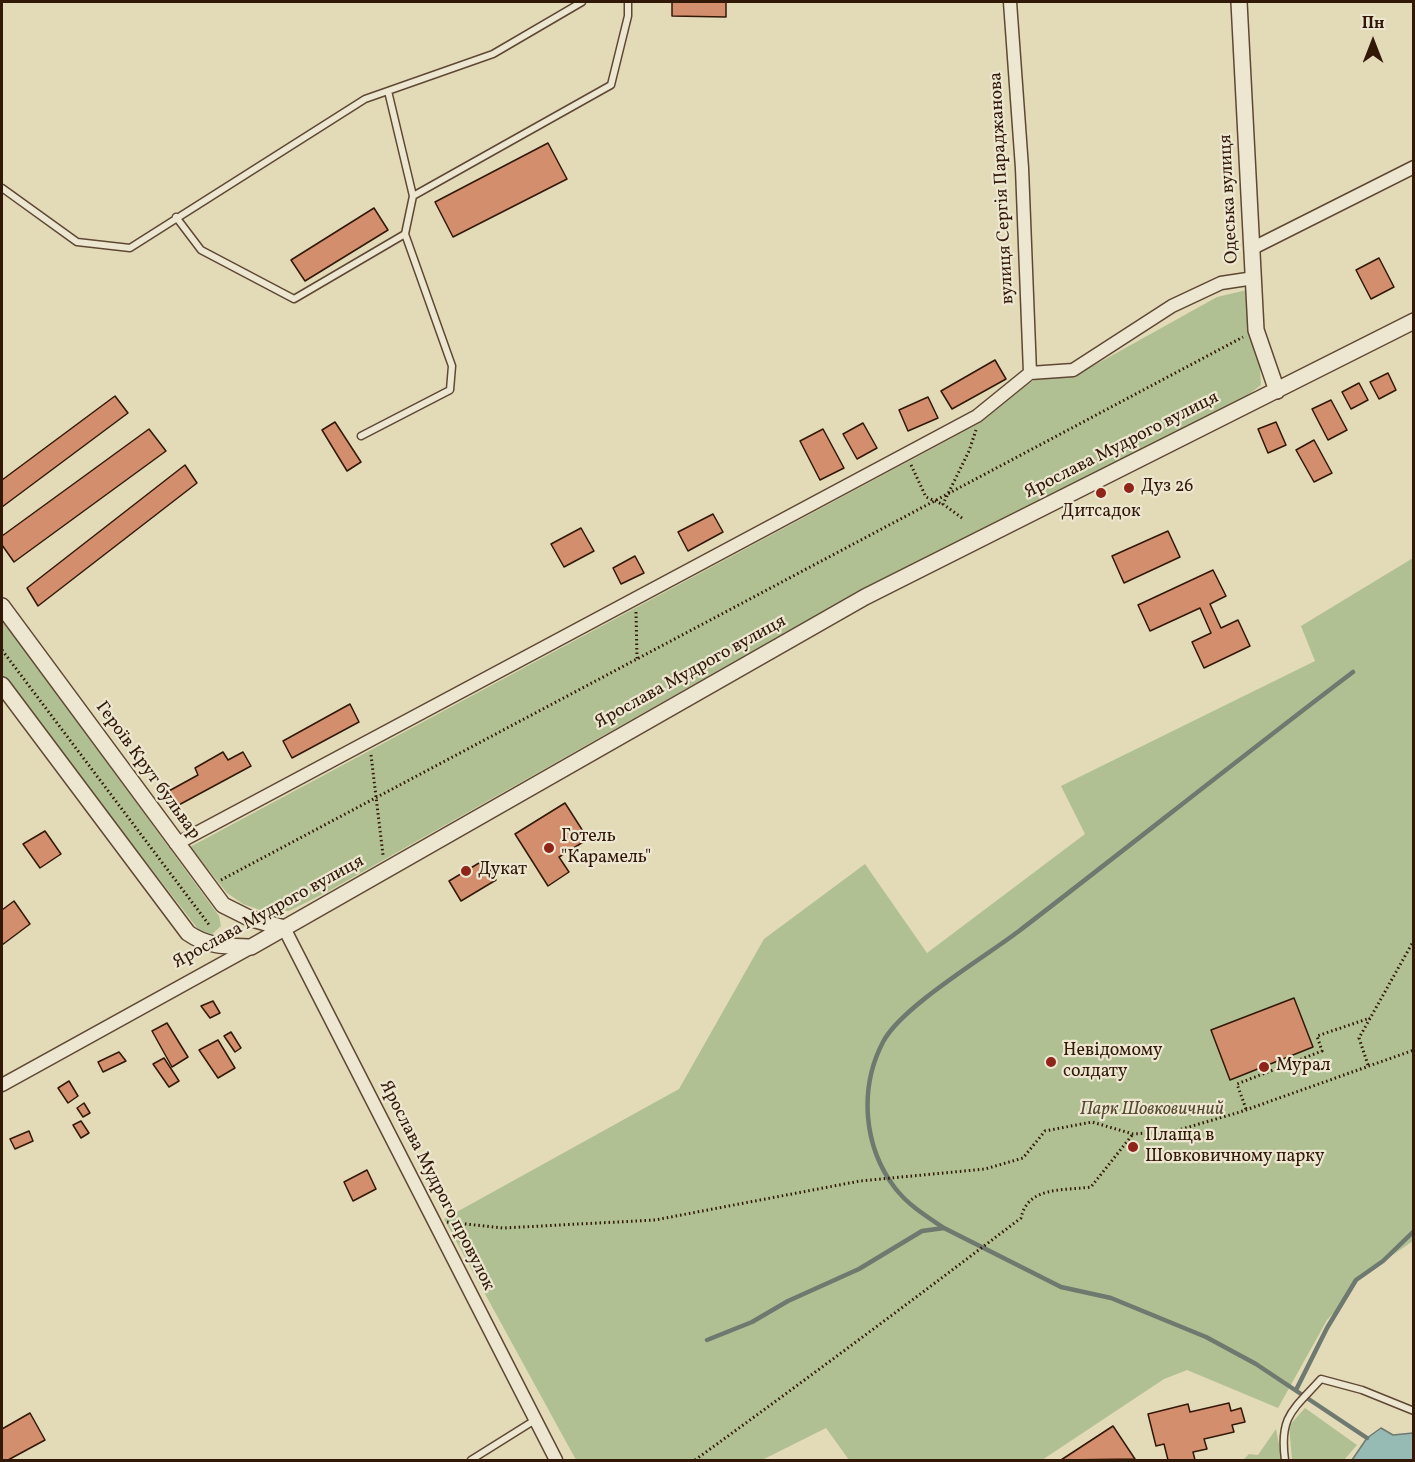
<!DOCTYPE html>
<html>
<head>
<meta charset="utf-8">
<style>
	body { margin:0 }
	#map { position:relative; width:1415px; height:1462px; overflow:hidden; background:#e3dab8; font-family:Vollkorn,serif }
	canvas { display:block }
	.frame { position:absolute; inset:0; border:3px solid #311807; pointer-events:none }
	.north { position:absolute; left:1343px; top:12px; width:60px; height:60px; -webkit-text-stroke:4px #ede7d1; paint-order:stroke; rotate:0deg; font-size:16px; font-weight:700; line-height:24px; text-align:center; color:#311807 }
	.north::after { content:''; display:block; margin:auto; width:21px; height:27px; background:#311807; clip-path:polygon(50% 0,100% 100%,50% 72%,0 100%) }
</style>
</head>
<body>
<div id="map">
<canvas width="1415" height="1462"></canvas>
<div class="frame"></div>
<div class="north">Пн</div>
</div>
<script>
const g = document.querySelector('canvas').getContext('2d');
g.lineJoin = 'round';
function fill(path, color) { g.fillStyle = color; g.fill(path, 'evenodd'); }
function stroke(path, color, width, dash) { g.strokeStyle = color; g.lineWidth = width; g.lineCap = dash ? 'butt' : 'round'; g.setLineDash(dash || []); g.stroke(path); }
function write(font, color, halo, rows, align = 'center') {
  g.font = font + ' Vollkorn,serif'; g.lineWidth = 4.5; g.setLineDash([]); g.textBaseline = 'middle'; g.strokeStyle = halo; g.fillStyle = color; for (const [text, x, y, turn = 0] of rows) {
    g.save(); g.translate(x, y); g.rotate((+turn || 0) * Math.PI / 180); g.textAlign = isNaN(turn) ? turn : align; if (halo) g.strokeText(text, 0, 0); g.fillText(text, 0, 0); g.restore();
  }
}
fill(new Path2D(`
	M1255,288l6,97 -16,12 -413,209 -505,286 -38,19 -29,-1 -17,-6 -16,-11 -37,-46 790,-424 51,-41 12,-6h32l142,-79z
	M1413,558v683l-57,39 -15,25 -14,15 -49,88 -91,-38 -23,9 -122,81h-193l-23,-32 -64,32h-186l-132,-241 235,-130 85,-150 101,-75 62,89 158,-119 -24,-48 254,-125 -14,-35z
	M2,619l217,297 2,10 -11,10 -9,-3 -199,-257z
	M1305,1408l52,37 -13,15h-52l-3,-34z
	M1276,1429l6,31h-39l6,-6 9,1z`), '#b0c092');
const water = new Path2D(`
	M1381,1428l12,7 20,-2v27h-61l15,-22z`);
fill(water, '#96bab4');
stroke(water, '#6e796f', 1.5);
stroke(new Path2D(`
	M944,1228c-18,-12 -36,-23 -49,-40 -32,-42 -36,-100 -12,-146 18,-35 102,-85 136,-111 112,-86 222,-174 334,-259
	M707,1340l45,-18 36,-21 71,-32 63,-38 22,-3 117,59 50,11 95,39 50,27 111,74
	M1296,1390l31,-62 29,-48 27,-19 31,-30`), '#6e796f', 4.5);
const building = new Path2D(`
	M672,2h54v15l-54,-1z
	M548,143l19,36 -114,58 -18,-35z
	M374,208l14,22 -83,51 -14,-21z
	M1379,258l15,29 -23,12 -15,-29z
	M995,360l11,19 -54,30 -11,-18z
	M1388,373l8,17 -17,9 -9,-17z
	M1359,383l9,17 -17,9 -9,-17z
	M115,396l13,17 -126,94v-27z
	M928,397l10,21 -30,13 -9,-21z
	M1331,400l16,30 -19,10 -16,-31z
	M335,422l26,40 -14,9 -25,-41z
	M1276,422l10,23 -18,8 -10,-24z
	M863,423l14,25 -20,11 -14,-25z
	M149,429l17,22 -152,111 -12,-17v-9z
	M823,429l21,39 -24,12 -20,-39z
	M1314,440l18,33 -18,9 -18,-32z
	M185,465l12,18 -159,123 -11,-18z
	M713,514l10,18 -35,19 -10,-19z
	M581,528l13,23 -30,16 -13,-23z
	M1168,531l12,26 -56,26 -12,-27z
	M635,556l9,17 -23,11 -8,-16z
	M1213,570l13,26 -16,8 11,24 17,-8 12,26 -46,22 -12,-26 19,-9 -11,-25 -50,23 -12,-26z
	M350,704l9,18 -67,36 -9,-17z
	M223,752l5,8 15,-8 8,14 -76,41 -8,-15 31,-17 -3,-7z
	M565,803l23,36 -29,18 10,15 -21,14 -33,-52z
	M45,831l16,23 -21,14 -17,-24z
	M484,860l12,20 -35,21 -12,-20z
	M14,901l16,23 -28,21v-35z
	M1294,998l19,49 -83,33 -19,-50z
	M213,1001l7,12 -10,5 -9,-12z
	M167,1023l21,34 -16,10 -20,-36z
	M231,1032l10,16 -6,4 -11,-16z
	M218,1040l17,28 -17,10 -19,-28z
	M119,1052l7,9 -23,11 -5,-10z
	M164,1058l15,23 -10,6 -16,-23z
	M69,1081l9,15 -10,7 -10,-15z
	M84,1103l6,10 -7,4 -6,-9z
	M81,1121l8,12 -8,5 -8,-13z
	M29,1131l4,10 -18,8 -5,-10z
	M367,1170l9,19 -23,12 -9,-19z
	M1229,1403l2,8 10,-3 4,14 -13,3 2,7 -30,7 3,10 -14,3 2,8h-27l-4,-16 -8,2 -8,-32 40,-10 2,8z
	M30,1413l15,27 -37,20h-6v-31z
	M1113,1426l22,33 -74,1z`);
fill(building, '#d38f6d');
stroke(building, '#311807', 1.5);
const service = new Path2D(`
	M2,188l75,54 53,6 235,-149 128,-45 89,-52
	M413,196l198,-111 17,-69v-14
	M176,217l25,33 93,49 111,-65
	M361,436l89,-46 2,-24 -47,-132 8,-38 -25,-105
	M471,1460l64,-40
	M1285,1460c-6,-44 8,-50 36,-81l41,11 52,21`);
const minor = new Path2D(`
	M1010,2l12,166 8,205
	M1253,248l161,-81
	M176,844l801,-428 53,-43 43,-3 99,-64 49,-23 33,-5
	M284,928l272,532
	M2,1085l248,-137`);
const tertiary = new Path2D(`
	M1239,2l17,328 21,61
	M2,606l221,299 26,13 35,10
	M2,685l186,248c20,14 39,13 63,14l614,-350 549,-276`);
stroke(service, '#5e4833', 9);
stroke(minor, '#5e4833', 15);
stroke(tertiary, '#5e4833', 18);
stroke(new Path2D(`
	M911,465l15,32 16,7
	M962,518l-19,-14 26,-53 7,-21
	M636,612l1,47
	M2,650l208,276
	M371,755l12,100
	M221,880l1022,-543
	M1368,1065l-9,-27 55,-98
	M1246,1109l-9,-25 85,-33 -5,-15 53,-18
	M447,1222l56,6 152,-8 205,-39 125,-12 38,-11 22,-27 47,-9 41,12 42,-3 65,-19 174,-62
	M695,1460c109,-79 218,-160 326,-242 7,-32 41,-27 70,-31l42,-53`), '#311807', 3, [1.5, 3]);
stroke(service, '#ede7d1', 6);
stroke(minor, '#ede7d1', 12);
stroke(tertiary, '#ede7d1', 15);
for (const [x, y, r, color] of [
	[1129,488,6,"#8f2418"],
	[1101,493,6,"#8f2418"],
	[549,848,6,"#8f2418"],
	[466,871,6,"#8f2418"],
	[1051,1062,6,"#8f2418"],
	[1264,1067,6,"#8f2418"],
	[1133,1147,6,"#8f2418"]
]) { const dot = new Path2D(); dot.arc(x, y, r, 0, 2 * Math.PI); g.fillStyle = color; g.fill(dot); stroke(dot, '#ede7d1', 2); }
write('18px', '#311807', '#ede7d1', [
	["вулиця Сергія Параджанова",1003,188,-93],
	["Одеська вулиця",1230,199,-93],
	["Ярослава Мудрого вулиця",1122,446,-27],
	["Ярослава Мудрого вулиця",691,673,-29],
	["Героїв Крут бульвар",147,771,54],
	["Ярослава Мудрого вулиця",269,913,-29],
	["Ярослава Мудрого провулок",436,1186,63]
]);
write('18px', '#311807', '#ede7d1', [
	["Дуз 26",1141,488],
	["Дитсадок",1101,513,"center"],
	["Готель",561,838],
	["\"Карамель\"",561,859],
	["Дукат",478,871],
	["Невідомому",1063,1052],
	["солдату",1063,1073],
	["Мурал",1276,1067],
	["Плаща в",1145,1137],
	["Шовковичному парку",1145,1158]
], 'left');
write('italic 18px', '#574a31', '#ede7d1', [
	["Парк Шовковичний",1152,1111]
]);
</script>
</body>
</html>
